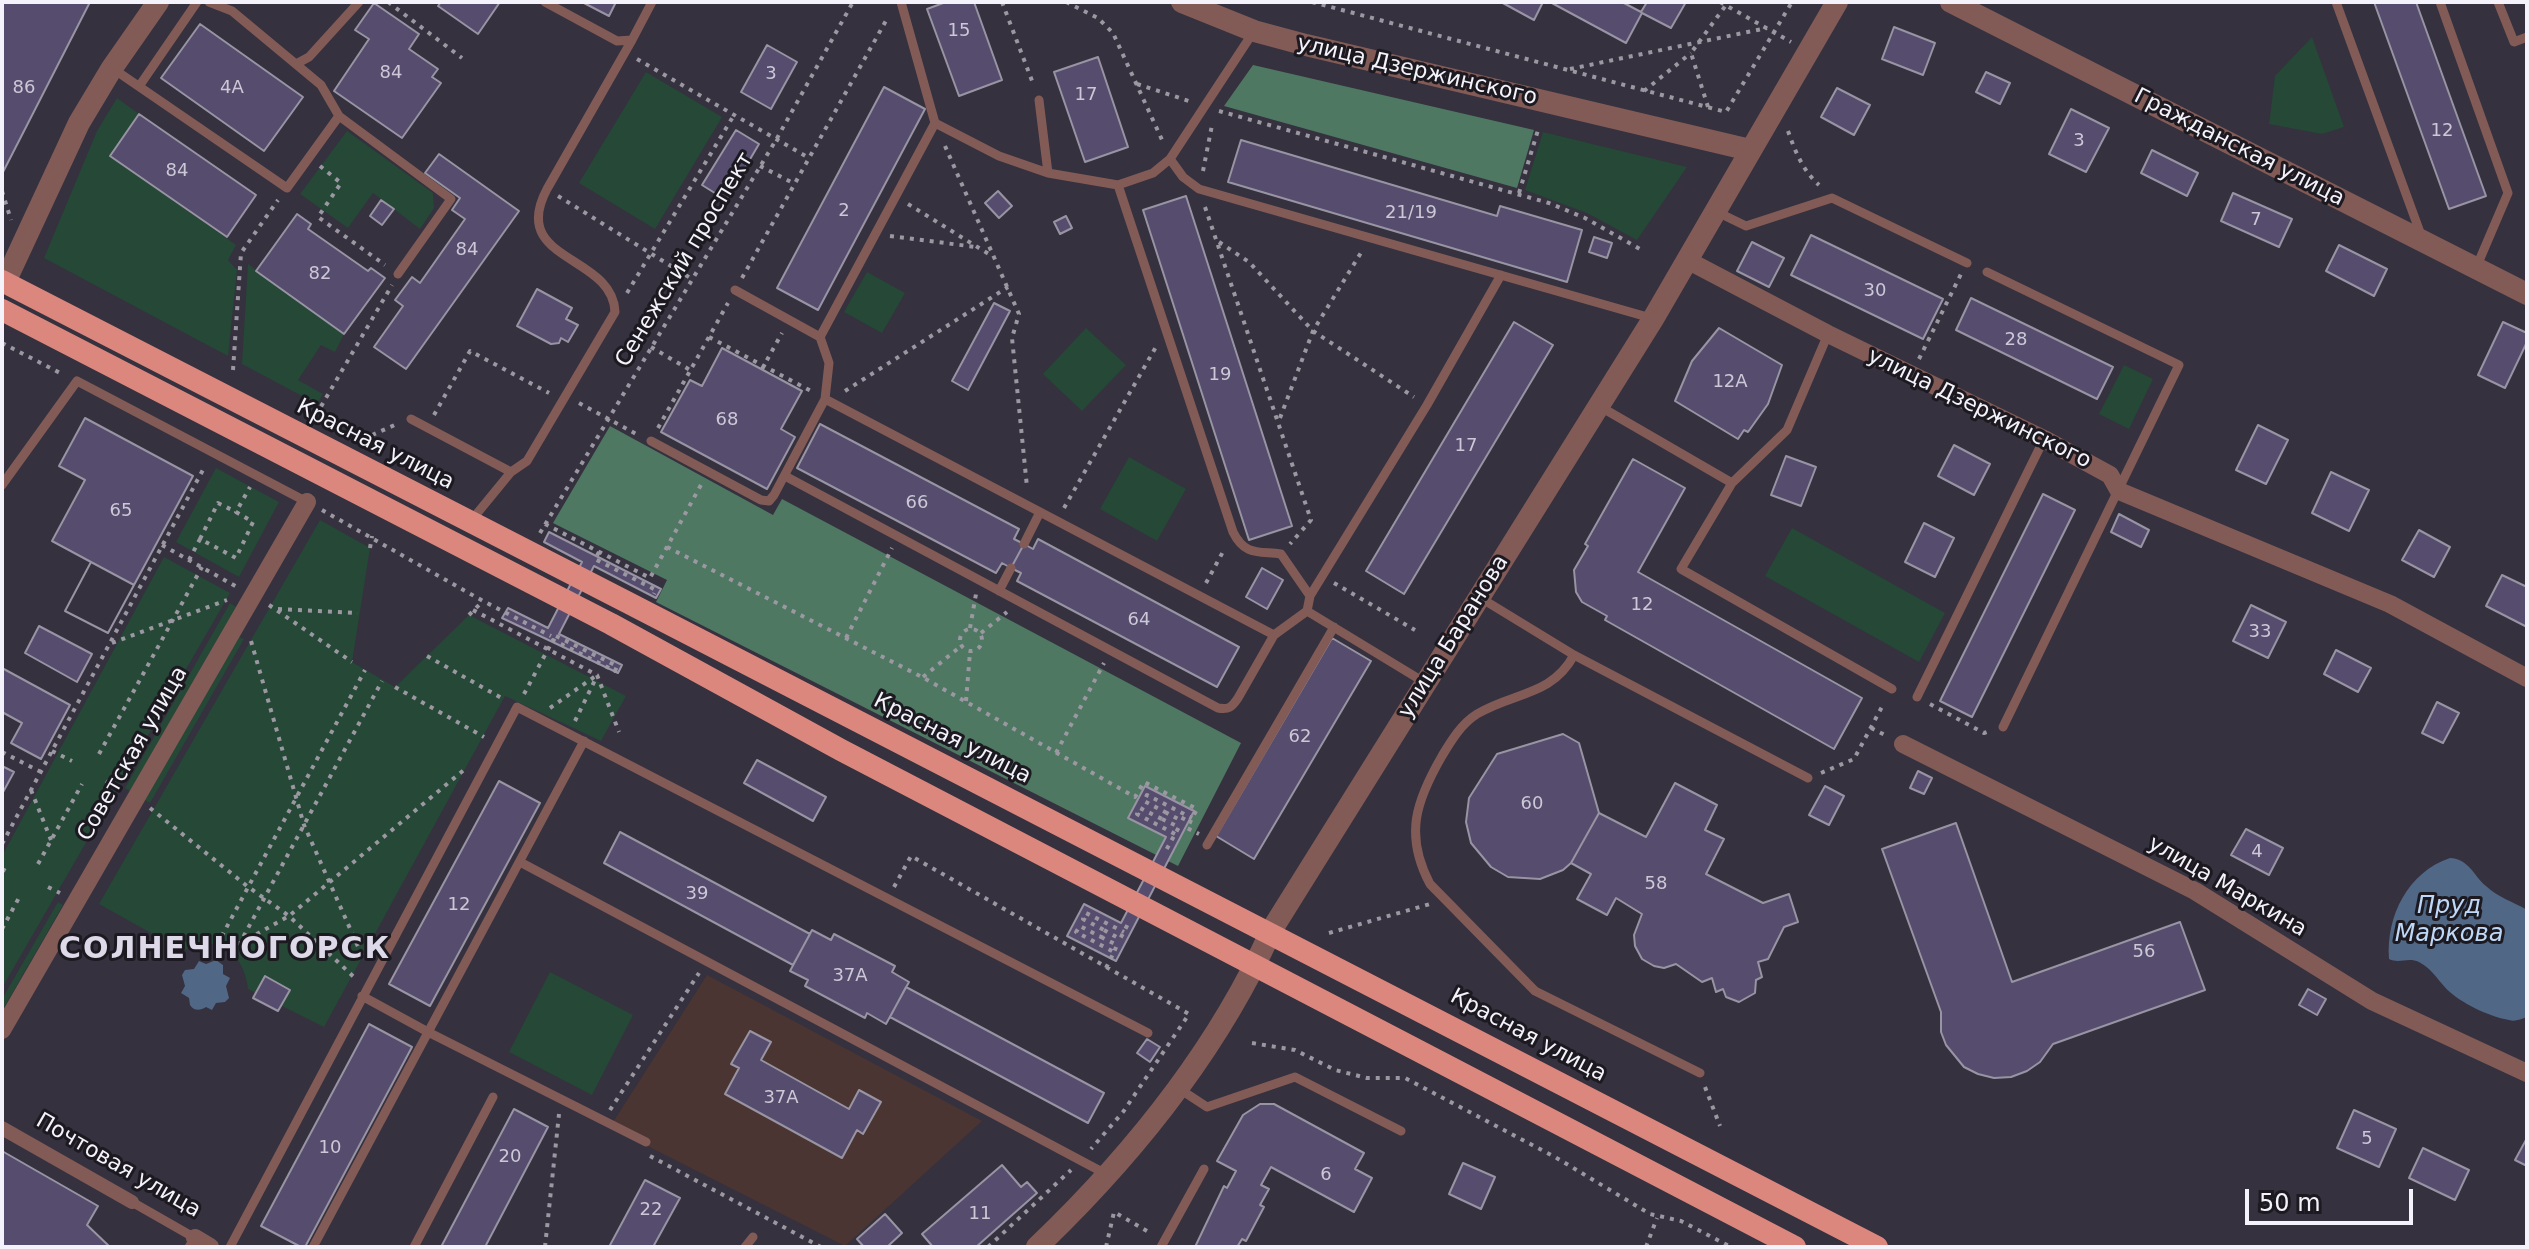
<!DOCTYPE html>
<html>
<head>
<meta charset="utf-8">
<style>
	body { margin:0 }
	#map { position:relative; width:2529px; height:1249px; overflow:hidden; background:#35313e; font-family:"DejaVu Sans",sans-serif }
	canvas { display:block }
	.frame { position:absolute; inset:0; border:4px solid #f4f2fa; pointer-events:none }
	.scale { position:absolute; left:2245px; top:1189px; width:168px; height:36px; box-sizing:border-box; border:4px solid #f4f2fa; border-top:0; padding-left:10px; font-size:24px; line-height:28px; white-space:nowrap; color:#f4f2fa; -webkit-text-stroke:6px #1c1a20; paint-order:stroke }
</style>
</head>
<body>
<div id="map">
<canvas width="2529" height="1249"></canvas>
<div class="frame"></div>
<div class="scale">50 m</div>
</div>
<script>
const g = document.querySelector('canvas').getContext('2d');
g.lineJoin = 'round';
function fill(path, color) { g.fillStyle = color; g.fill(path, 'evenodd'); }
function stroke(path, color, width, dash) { g.strokeStyle = color; g.lineWidth = width; g.lineCap = dash ? 'butt' : 'round'; g.setLineDash(dash || []); g.stroke(path); }
function write(font, color, halo, rows, align = 'center') {
  g.font = font + ' "DejaVu Sans",sans-serif'; g.lineWidth = 6; g.setLineDash([]); g.textBaseline = 'middle'; g.strokeStyle = halo; g.fillStyle = color; for (const [text, x, y, turn = 0] of rows) {
    g.save(); g.translate(x, y); g.rotate((+turn || 0) * Math.PI / 180); g.textAlign = isNaN(turn) ? turn : align; if (halo) g.strokeText(text, 0, 0); g.fillText(text, 0, 0); g.restore();
  }
}
fill(new Path2D(`
	M707,975l275,146 -137,125 -235,-119z`), '#4a3532');
fill(new Path2D(`
	M2312,37l32,90 -22,7 -53,-10 6,-48z
	M646,72l76,45 -67,112 -76,-46z
	M117,98l22,16 -29,42 126,89 -8,15 9,10 -9,86 -184,-98 53,-127z
	M347,131l86,62 1,15 -14,21 -47,-36 -25,35 -48,-34z
	M1543,132l144,35 -50,73 -50,-27 -62,-23z
	M248,264l96,70 -9,18 -14,-7 -23,35 25,14 -6,10 -75,-40z
	M867,272l38,21 -23,40 -38,-21z
	M1086,328l40,37 -44,46 -39,-37z
	M2124,365l29,14 -24,50 -30,-15z
	M1129,457l57,32 -29,52 -57,-32z
	M216,468l63,34 -40,75 -63,-35z
	M320,520l50,28 -18,114 43,25 74,-72 157,81 -25,45 -96,-45 -181,331 -76,-38c-4,-36 -31,-58 -65,-38l-84,-47z
	M1792,528l153,85 -26,49 -154,-86z
	M164,557l66,36 -228,395v-132z
	M230,603l6,4 -106,184 -5,-3z
	M239,637l5,2 -94,164 -5,-3z
	M58,902l5,3 -61,106v-12z
	M550,972l83,43 -41,80 -83,-43z`), '#254837');
fill(new Path2D(`
	M1253,65l281,65 -17,58 -293,-82z
	M610,426l163,89 9,-16 459,244 -63,123 -522,-264 11,-22 -114,-57z`), '#4f7863');
fill(new Path2D(`
	M2450,858c19,1 23,17 36,28 11,11 28,16 41,24v107c-6,2 -12,5 -18,3 -18,-3 -44,-15 -58,-27 -12,-10 -17,-23 -32,-31 -11,-5 -20,2 -30,-3 -3,-43 19,-87 61,-101z
	M216,960l7,5v9l7,4 -4,8 3,12 -4,4 -9,1 -4,7 -6,-3c-6,4 -12,4 -16,-2l-1,-7 -8,-5 4,-7 -3,-11 3,-5 9,-1 5,-8 7,3z`), '#506785');
const building = new Path2D(`
	M2,2h88l-88,172z
	M441,2h59l-22,32 -40,-28z
	M582,2h34l-7,14z
	M946,2h28l28,78 -43,16 -32,-87z
	M1501,2h42l-9,18z
	M1550,2h72l19,10 6,-10h39l-15,26 -29,-15 -16,30z
	M2374,2h42l70,194 -37,13z
	M374,3l45,31 -10,15 29,20 -6,8 9,6 -39,55 -68,-47 35,-52 -14,-9z
	M200,24l103,73 -39,54 -103,-73z
	M1894,27l41,16 -12,32 -41,-16z
	M767,45l30,17 -26,47 -30,-17z
	M1098,57l30,90 -43,15 -31,-90z
	M1986,72l24,11 -10,21 -24,-12z
	M884,87l41,22 -107,201 -41,-22z
	M1837,88l33,17 -16,30 -33,-18z
	M2071,109l38,19 -23,44 -37,-18z
	M139,114l117,81 -29,42 -117,-81z
	M736,130l23,14 -33,56 -24,-15z
	M1241,140l256,76 3,-10 82,24 -15,52 -339,-100z
	M2152,150l46,23 -11,23 -46,-23z
	M439,154l80,57 -113,158 -32,-22 29,-41 -8,-6 17,-23 8,6 45,-64 -13,-9 8,-12 -35,-25z
	M998,191l14,15 -13,12 -14,-15z
	M2233,193l59,26 -13,28 -58,-26z
	M1186,196l106,330 -43,14 -106,-330z
	M381,200l13,9 -12,16 -12,-9z
	M297,214l14,10 -3,5 60,42 3,-3 14,10 -41,56 -88,-63z
	M1066,216l6,12 -12,6 -6,-12z
	M1811,235l132,64 -20,40 -132,-64z
	M1594,237l18,6 -5,15 -18,-6z
	M1752,242l32,16 -15,29 -32,-16z
	M2339,245l48,24 -13,27 -48,-25z
	M537,289l35,19 -6,11 12,6 -10,17 -7,-4 -2,5 -8,1 -34,-18z
	M1971,298l142,69 -16,32 -141,-69z
	M994,303l16,8 -42,79 -16,-9z
	M1514,322l39,23 -149,249 -38,-23z
	M2503,322l24,11v9l-22,46 -27,-13z
	M1719,328l63,37 -14,39 -20,28 -4,-2 -6,9 -63,-38 17,-40z
	M722,348l80,43 -21,38 14,8 -28,52 -106,-57 29,-52 12,6z
	M85,418l108,58 -85,157 -43,-22 26,-49 -39,-21 33,-61 -26,-14z
	M820,424l199,105 -5,10 10,5 -13,24 -9,-5 -6,10 -199,-105z
	M2258,425l30,15 -22,44 -30,-14z
	M1954,445l36,19 -16,31 -36,-19z
	M1786,456l30,11 -15,39 -30,-11z
	M1633,459l52,29 -47,84 224,126 -28,51 -229,-129 2,-4 -25,-14 -6,-10 -2,-22 14,-24 -3,-2z
	M2331,472l38,18 -20,41 -37,-18z
	M2043,494l32,16 -103,207 -32,-16z
	M2119,514l30,16 -8,17 -30,-15z
	M1924,523l30,15 -19,39 -30,-15z
	M2419,530l31,17 -16,30 -32,-17z
	M549,532l112,57 -5,9 -62,-32 -35,68 63,31 -4,8 -116,-55 6,-10 40,20 34,-66 -38,-20z
	M1038,539l201,108 -22,40 -200,-106 4,-8 -10,-5 13,-24 9,5z
	M91,562l43,23 -26,48 -43,-22z
	M1262,568l21,12 -16,29 -21,-12z
	M2502,575l25,12v40l-41,-21z
	M2251,605l35,17 -18,36 -35,-17z
	M39,626l53,28 -15,28 -52,-29z
	M1332,638l39,23 -117,198 -38,-23z
	M2336,650l35,18 -13,24 -34,-18z
	M2,668l68,37 -29,54 -30,-16 11,-20 -20,-11z
	M2437,702l22,11 -16,30 -21,-10z
	M1563,734l16,9 20,70 -28,50 -8,7 -23,9 -32,-2 -17,-10 -20,-24 -5,-21 3,-24 28,-44z
	M757,760l69,37 -13,24 -69,-38z
	M2,766l12,6 -12,22z
	M1918,771l14,7 -8,16 -14,-6z
	M499,781l41,22 -110,203 -41,-22z
	M1675,783l42,22 -12,25 19,9 -18,35 57,29 26,-9 9,28 -14,5 -16,32 -10,3 4,15 -6,3 -1,13 -16,9 -13,-5 -3,-8 -7,3 -4,-14 -10,4 -26,-18 -12,4 -10,-2 -12,-7 -7,-13 -1,-11 8,-21 -26,-16 -9,17 -30,-16 14,-25 -20,-11 28,-50 47,24z
	M1145,786l49,25 -78,150 -49,-25 17,-32 37,19 45,-86 -38,-19z
	M1825,786l19,10 -15,29 -20,-10z
	M1956,823l56,159 168,-60 25,68 -152,54 -13,18 -13,9 -16,6 -17,1 -16,-4 -14,-7 -18,-22 -5,-13v-20l-59,-163z
	M2246,829l37,19 -14,27 -38,-20z
	M620,832l190,102 -17,31 -189,-102z
	M812,930l19,10 3,-6 61,32 -3,6 17,10 -23,42 -19,-11 -2,5 -60,-32 3,-6 -18,-9z
	M265,976l25,14 -12,21 -25,-13z
	M906,987l198,106 -16,30 -198,-106z
	M2308,989l18,10 -9,16 -18,-10z
	M369,1024l43,23 -107,200h-4l-40,-21z
	M750,1031l21,11 -10,18 88,49 10,-19 22,12 -18,32 -6,-4 -15,28 -117,-64 14,-26 -8,-4z
	M1147,1039l13,8 -10,15 -13,-9z
	M1260,1104h14l90,49 -9,16 17,9 -18,34 -83,-45 -10,18 8,4 -9,16 4,2 -18,34 -4,-2 -5,8h-42l29,-61 3,2 9,-17 -19,-10 26,-46z
	M514,1109l34,18 -63,120h-44z
	M2354,1110l42,19 -17,38 -42,-19z
	M2527,1138v28l-12,-6z
	M2423,1148l46,22 -14,30 -46,-22z
	M2,1151l96,55 -11,19 23,22h-108z
	M1463,1163l32,14 -14,32 -32,-15z
	M1002,1165l19,22 6,-5 10,11 -61,54h-43l-11,-13z
	M645,1180l35,18 -27,49h-44z
	M885,1214l17,19 -15,14h-23l-7,-8z`);
fill(building, '#564c6d');
stroke(building, '#9894a3', 2);
stroke(new Path2D(`
	M388,2l74,56
	M1002,2l32,84
	M1066,2l32,16 15,15 50,109
	M1312,2l414,110 66,-110
	M1720,2l71,40
	M637,59l172,99
	M1570,69l197,-41
	M1137,84l55,18
	M1644,91l47,-38
	M1708,107l-17,-54 35,-48
	M1219,111l330,92 36,15 55,31
	M1788,131c7,20 15,40 31,54
	M945,146l74,168 -7,24 15,149
	M320,166l21,17 -23,34 67,48
	M760,166l35,18
	M1203,171l9,-46
	M2,191l9,29
	M1519,193l19,-63
	M558,196l134,83
	M908,204l84,52
	M1205,207l106,313 -21,24
	M890,236l86,11
	M1219,242l30,20 64,69 101,66
	M742,278l146,-261
	M627,293l107,-178
	M709,337l102,54
	M2,343l62,32
	M651,347l39,23
	M1919,359l42,-85
	M762,369l20,-36
	M233,370l8,-117 37,-53
	M845,391l163,-104
	M579,403l59,32
	M316,415l76,-130
	M434,415l36,-64 79,42
	M1280,418l33,-87 49,-80
	M658,428l70,-125
	M363,439l34,-15
	M1064,508l93,-163
	M322,510l161,91 68,35
	M545,524l105,54 52,-95
	M540,533l236,-393 77,-138
	M200,539l18,-36 18,9
	M162,545l75,42
	M667,547l255,130 213,120 9,-15 53,27 -10,19 12,6
	M370,548l2,-12
	M599,552l-4,7 61,31 -2,4
	M189,560l11,-21 36,19 17,-36 -17,-10 14,-25
	M1206,583l19,-35
	M1334,583l81,47
	M269,605l83,57
	M278,609l80,4
	M473,610l124,65 22,57
	M469,615l14,-14
	M970,628l6,-34
	M960 640a11 11 0 1 1 22 0a11 11 0 1 1-22 0Z
	M981,633l26,-21
	M846,638l46,-90
	M251,641l53,184 60,135
	M112,643l115,-43
	M427,656l78,44
	M923,677l38,-31
	M395,687l89,50
	M524,694l29,-54 62,31 2,-5 -65,-32
	M966,701l4,-49
	M1930,704l54,29 6,-2
	M550,708l47,-33
	M575,721l21,-43
	M1871,728l16,8
	M52,751l20,10
	M2,752l39,20
	M1056,753l48,-90
	M99,754l103,-187
	M1821,773l33,-14 30,-56
	M106,781l13,9
	M31,790l20,50
	M150,808l97,78 42,30 67,63
	M1165,812l17,9 3,-6
	M1162,819l17,8 -15,27
	M1175,834l-38,-20 3,-6 22,11 3,-7 -21,-11 3,-6 45,23
	M2,844l203,-378
	M38,864l44,-80
	M2,869l8,4
	M48,887l12,6
	M894,887l17,-31 278,158 -66,98 -32,37
	M2,929l19,-35
	M1104,930l16,9 9,-17
	M1329,933l101,-29
	M1101,937l16,8 -3,7
	M239,944l50,-28 176,-147
	M217,945l148,-275
	M234,954l148,-273
	M1106,968l8,-16 -38,-20 4,-6 21,11 3,-7 -21,-11 3,-6 38,19
	M1252,1043l43,7 40,20 32,8h38l150,79 95,57 31,7 50,26
	M1705,1087l15,39
	M610,1110l89,-137
	M650,1156l171,91
	M545,1247l14,-133
	M988,1247l83,-77
	M1106,1247l8,-35 38,22
	M1646,1247l11,-29`), '#9b98a2', 4, [4, 6]);
stroke(new Path2D(`
	M209,2l23,9 89,74 18,31 112,83 -53,75
	M545,2l72,39 15,-1 20,-38
	M2336,2l85,233
	M2440,2l68,191 -32,75
	M2498,2l16,40 13,-5
	M296,64l13,-7 50,-55
	M112,68l175,120 52,-72
	M140,85l57,-83
	M1039,100l9,73
	M935,123l64,33 49,17 70,12 35,-12 17,-14 84,-128
	M1170,159l13,18 16,12 452,129
	M1118,185l115,347c12,24 25,19 48,22l29,42
	M1715,211l31,15 86,-28 135,65
	M1987,272l192,93 -176,362
	M735,290l85,47
	M1828,334l-41,96 -55,53 -51,86 211,120
	M825,399l449,236
	M1599,406l133,77
	M411,419l100,53
	M651,441l110,59 8,1 5,-6 51,-96 4,-36 -9,-26 115,-214 -34,-121
	M785,476l433,232c11,2 14,-1 20,-10l36,-63 33,-24 3,-15 117,-191 74,-130
	M2,485l75,-104 230,121
	M470,522l41,-50 16,-11 88,-149c-2,-58 -107,-50 -68,-123l85,-149
	M1024,544l16,-32
	M999,591l12,-23
	M1479,597l95,58 234,123
	M1307,611l117,71
	M1574,655c-22,41 -60,37 -97,59 -16,10 -26,27 -35,42 -26,45 -38,79 -12,128l105,107 165,82
	M1917,697l127,-258
	M1207,845l127,-218
	M520,862l586,312
	M362,996l66,36 218,110
	M1178,1088l29,19 88,-30 106,54
	M132,1202l63,36 -6,9
	M230,1247l287,-540 631,326
	M313,1247l271,-506
	M414,1247l79,-150
	M745,1247l8,-10
	M1161,1247l43,-78`), '#825b57', 9);
stroke(new Path2D(`
	M2,1128l130,74`), '#825b57', 14);
stroke(new Path2D(`
	M1687,260l141,74 216,105 66,36 9,16 271,113 137,74
	M1903,744l292,147 177,110 155,72
	M2,1030l305,-528
	M195,1238l15,9`), '#825b57', 18);
stroke(new Path2D(`
	M1182,2l72,29 52,14 444,105
	M1951,2l576,292
	M5,282l74,-159 33,-55 46,-66
	M1037,1247c94,-90 180,-196 234,-316l382,-612 184,-317`), '#825b57', 22);
stroke(new Path2D(`
	M2,281c625,322 1251,641 1875,966
	M2,310l609,314 230,126 954,497`), '#dc877e', 22);
write('18px', '#ccc8d7', null, [
	["15",959,31],
	["84",391,73],
	["3",771,74],
	["86",24,88],
	["4А",232,88],
	["17",1086,95],
	["12",2442,131],
	["3",2079,141],
	["84",177,171],
	["2",844,211],
	["21/19",1411,213],
	["7",2256,220],
	["84",467,250],
	["82",320,274],
	["30",1875,291],
	["28",2016,340],
	["19",1220,375],
	["12А",1730,382],
	["68",727,420],
	["17",1466,446],
	["66",917,503],
	["65",121,511],
	["12",1642,605],
	["64",1139,620],
	["33",2260,632],
	["62",1300,737],
	["60",1532,804],
	["4",2257,852],
	["58",1656,884],
	["39",697,894],
	["12",459,905],
	["56",2144,952],
	["37А",850,976],
	["37А",781,1098],
	["5",2367,1139],
	["10",330,1148],
	["20",510,1157],
	["6",1326,1175],
	["22",651,1210],
	["11",980,1214]
]);
write('22px', '#f4f2fa', '#1c1a20', [
	["улица Дзержинского",1417,71,13],
	["Гражданская улица",2239,148,27],
	["Сенежский проспект",685,260,-59],
	["улица Дзержинского",1979,409,26],
	["Красная улица",375,445,27],
	["улица Баранова",1454,637,-58],
	["Красная улица",952,739,27],
	["Советская улица",133,754,-60],
	["улица Маркина",2227,887,30],
	["Красная улица",1528,1036,28],
	["Почтовая улица",118,1166,30]
]);
write('italic 24px', '#bfd8f7', '#1c1a20', [
	["Пруд",2449,907],
	["Маркова",2449,935]
]);
g.letterSpacing = '2px';
write('bold 30px', '#ddd9e9', '#1c1a20', [
	["СОЛНЕЧНОГОРСК",225,950]
]);
g.letterSpacing = '0px';
</script>
</body>
</html>
